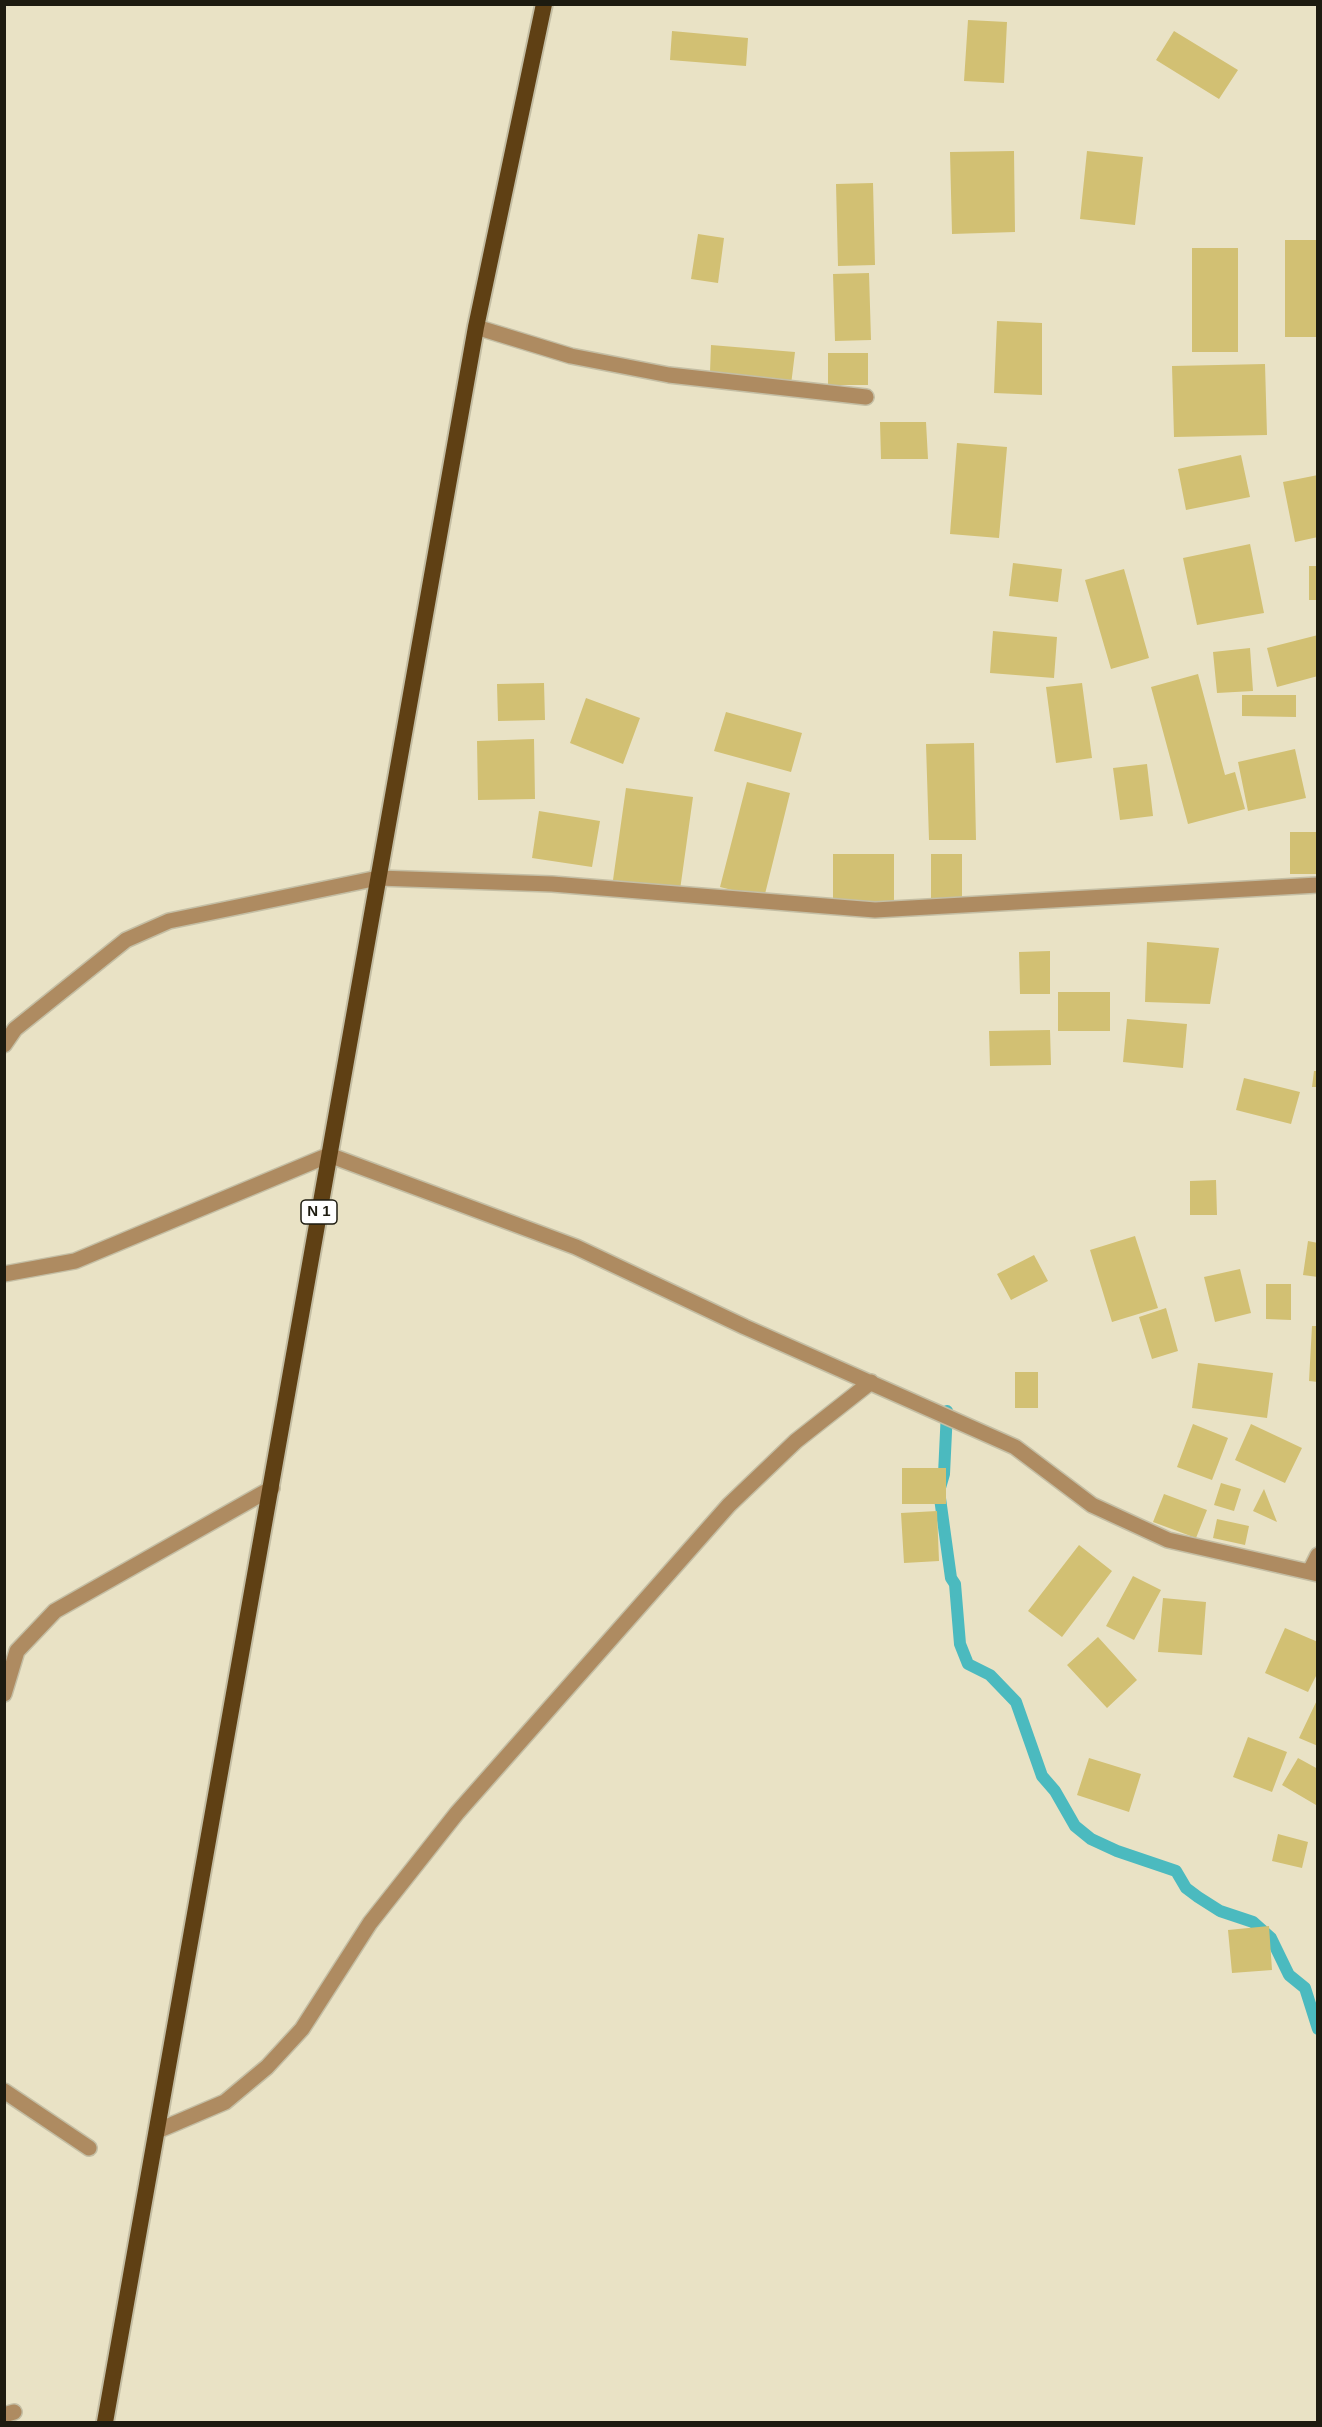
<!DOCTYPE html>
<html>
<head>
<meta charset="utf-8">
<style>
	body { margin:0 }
	#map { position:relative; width:1322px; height:2427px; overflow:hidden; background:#e9e2c5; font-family:Arial,sans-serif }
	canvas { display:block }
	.frame { position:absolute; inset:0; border:6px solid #1d1b10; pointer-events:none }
</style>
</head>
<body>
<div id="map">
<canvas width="1322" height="2427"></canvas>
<div class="frame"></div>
</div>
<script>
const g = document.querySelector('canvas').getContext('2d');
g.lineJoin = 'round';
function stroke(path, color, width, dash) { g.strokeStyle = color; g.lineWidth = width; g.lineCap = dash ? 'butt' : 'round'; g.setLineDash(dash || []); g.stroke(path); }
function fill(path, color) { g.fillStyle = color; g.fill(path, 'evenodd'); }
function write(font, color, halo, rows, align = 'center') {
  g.font = font + ' Arial,sans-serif'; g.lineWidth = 4.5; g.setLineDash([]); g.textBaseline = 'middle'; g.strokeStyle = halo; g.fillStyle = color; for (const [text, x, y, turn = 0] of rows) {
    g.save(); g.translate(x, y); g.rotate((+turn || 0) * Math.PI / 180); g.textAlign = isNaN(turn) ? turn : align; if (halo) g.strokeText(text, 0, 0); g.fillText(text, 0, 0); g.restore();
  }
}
stroke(new Path2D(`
	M947,1411l-3,63 -5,17 12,87 4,6 5,60 8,20 22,11 26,27 26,74 13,15 20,35 16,13 26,12 59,20 10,17 12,9 22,14 33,11 18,16 18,37 16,13 13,41`), '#4bbabf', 12);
fill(new Path2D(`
	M968,20l39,2 -3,61 -40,-2z
	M672,31l76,7 -2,28 -76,-6z
	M1174,31l64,39 -19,29 -63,-39z
	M1014,151l1,81 -63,2 -2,-82z
	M1087,151l56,6 -8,68 -55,-6z
	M873,183l2,82 -37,1 -2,-82z
	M698,234l26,4 -6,45 -27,-4z
	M1285,240h33v97h-33z
	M1192,248h46v104h-46z
	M869,273l2,67 -36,1 -2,-67z
	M997,321l45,2v72l-48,-2z
	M711,345l84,7 -4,33 -81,-13z
	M828,353h40v32h-40z
	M1265,364l2,71 -93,2 -2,-71z
	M880,422h46l2,37h-47z
	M957,443l50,4 -8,91 -49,-4z
	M1241,455l9,42 -64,13 -8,-41z
	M1318,475v62l-23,5 -12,-60z
	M1250,544l14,69 -67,12 -14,-67z
	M1013,563l49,6 -4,33 -49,-6z
	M1309,566h9v34h-9z
	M1124,569l25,89 -38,11 -26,-89z
	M993,631l64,6 -3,41 -64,-5z
	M1318,635v41l-41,11 -10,-39z
	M1250,648l3,43 -36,2 -4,-41z
	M1198,674l27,101 10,-3 10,37 -57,15 -37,-137z
	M544,683l1,37 -47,1 -1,-37z
	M1082,683l10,75 -36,5 -10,-76z
	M1242,695h54v22l-54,-1z
	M586,698l54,20 -17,46 -53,-21z
	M726,712l76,21 -11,39 -77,-21z
	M534,739l1,60 -57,1 -1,-59z
	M974,743l2,97h-47l-3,-96z
	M1295,749l11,49 -58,13 -10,-49z
	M1147,764l6,52 -33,4 -7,-52z
	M747,782l43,11 -26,105 -44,-11z
	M626,788l67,9 -13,93 -67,-10z
	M539,811l61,10 -8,46 -60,-9z
	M1290,832h26v42h-26z
	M833,854h61v47h-61z
	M931,854h31v45h-31z
	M1147,942l72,6 -9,56 -65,-2z
	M1050,951v43h-30l-1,-42z
	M1058,992h52v39h-52z
	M1127,1019l60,5 -4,44 -60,-6z
	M1050,1030l1,35 -61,1 -1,-35z
	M1314,1071h4v16h-6z
	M1244,1078l56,14 -9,32 -55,-14z
	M1216,1180l1,35h-27v-34z
	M1135,1236l23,72 -46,14 -22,-72z
	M1308,1241l10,2v34l-15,-2z
	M1034,1255l14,26 -37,19 -14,-26z
	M1240,1269l11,44 -36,9 -11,-45z
	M1266,1284h25v36l-25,-1z
	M1166,1308l12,43 -26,8 -13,-42z
	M1312,1326h6v56l-9,-1z
	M1198,1363l75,10 -6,45 -75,-10z
	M1015,1372h23v36h-23z
	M1193,1424l35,14 -16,42 -35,-13z
	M1251,1424l51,24 -17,35 -50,-23z
	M902,1468h44v36h-44z
	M1221,1483l20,6 -7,22 -20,-6z
	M1264,1489l13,33 -24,-11z
	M1164,1494l43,16 -11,28 -43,-16z
	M937,1511l2,50 -35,2 -3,-50z
	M1217,1519l32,7 -4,19 -32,-7z
	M1079,1545l33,26 -50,66 -34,-26z
	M1133,1576l28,14 -27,50 -28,-14z
	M1163,1598l43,4 -4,53 -44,-3z
	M1285,1628l33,14v30l-10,20 -43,-19z
	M1098,1637l39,43 -30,28 -40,-43z
	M1318,1698v48l-19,-8z
	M1248,1737l39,15 -15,40 -39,-15z
	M1089,1758l52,16 -12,38 -52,-17z
	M1298,1758l20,11 -2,36 -34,-20z
	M1278,1834l30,8 -6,26 -30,-7z
	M1269,1926l3,44 -40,3 -4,-43z`), '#d2c073');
const minor = new Path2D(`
	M476,327l95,29 98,19 197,22
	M4,1045l11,-16 111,-89 43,-19 209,-43 174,6 323,26 443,-25
	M4,1274l71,-13 254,-106 247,92 169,80 270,120 77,58 76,35 150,34
	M1310,1571l8,-16
	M4,1694l13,-43 38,-40 217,-123
	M4,2091l85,57
	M157,2131l68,-29 42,-35 35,-38 68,-106 87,-110 272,-308 67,-64 75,-59
	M4,2415l10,-3`);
const trunk = new Path2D(`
	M105,2422l371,-2095 68,-323`);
stroke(minor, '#c4bea4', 18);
stroke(trunk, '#c4bea4', 20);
stroke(minor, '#ae8b61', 15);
stroke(trunk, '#5f4014', 16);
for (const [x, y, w] of [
	[319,1212,36]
]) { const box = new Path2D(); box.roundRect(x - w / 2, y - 12, w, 24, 4.5); g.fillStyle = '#fff'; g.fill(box); stroke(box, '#1d1b10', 1.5); }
write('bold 15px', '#1d1b10', null, [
	["N 1",319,1212]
]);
</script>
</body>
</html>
